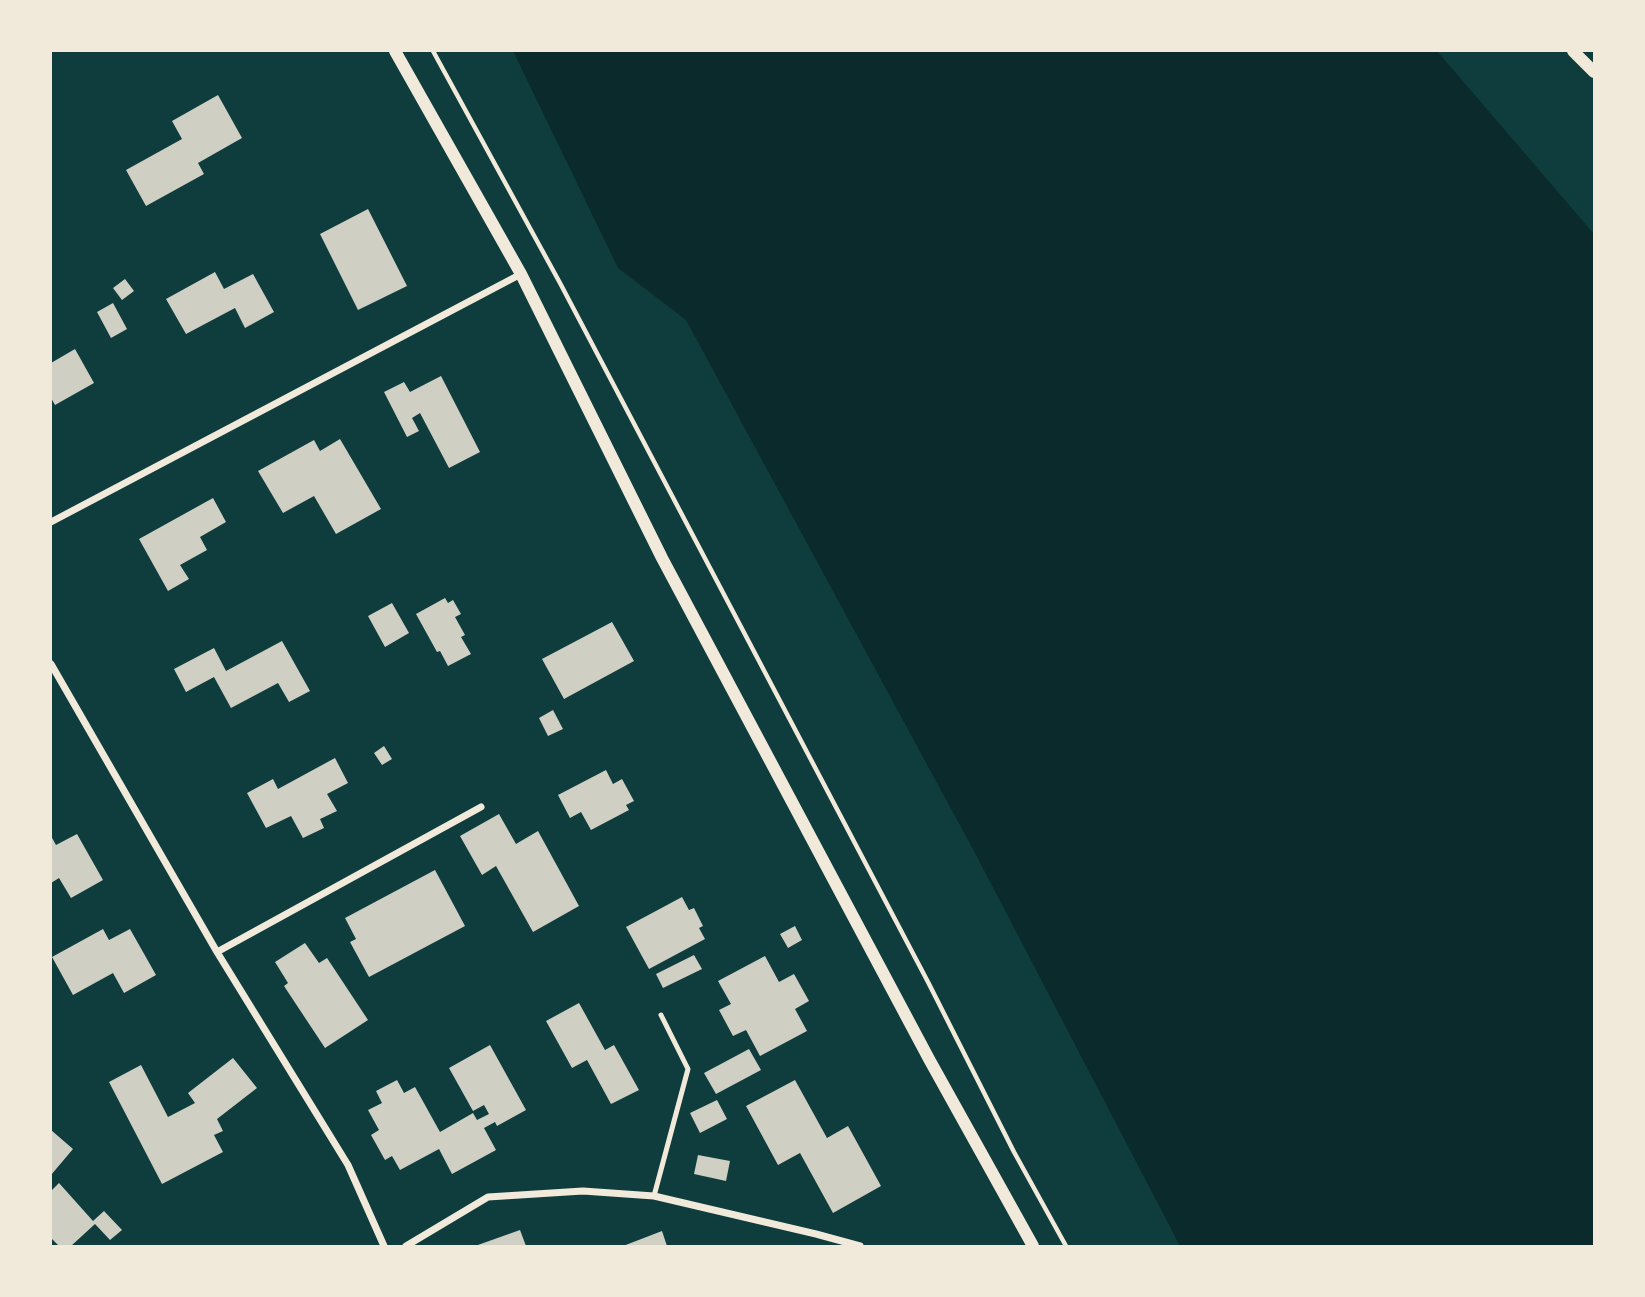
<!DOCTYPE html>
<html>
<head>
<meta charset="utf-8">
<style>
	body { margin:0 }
	#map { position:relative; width:1645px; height:1297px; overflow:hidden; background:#0f3d3e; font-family:Merriweather,serif }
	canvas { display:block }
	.frame { position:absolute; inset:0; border:52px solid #f1e9da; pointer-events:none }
</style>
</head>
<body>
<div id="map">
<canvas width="1645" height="1297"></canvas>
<div class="frame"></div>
</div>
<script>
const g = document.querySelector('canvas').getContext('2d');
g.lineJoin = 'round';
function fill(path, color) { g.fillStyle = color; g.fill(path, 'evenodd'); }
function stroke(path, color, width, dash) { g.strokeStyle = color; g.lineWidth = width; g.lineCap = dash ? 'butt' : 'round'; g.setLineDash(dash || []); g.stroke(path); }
fill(new Path2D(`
	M513,51h924l157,183v1012h-414l-205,-393 -289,-533 -68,-52z`), '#0a2a2b');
fill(new Path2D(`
	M218,95l24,43 -44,25 6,11 -58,32 -20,-36 56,-31 -10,-18z
	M368,209l39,77 -49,24 -38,-76z
	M215,272l9,17 29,-15 21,38 -29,16 -10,-20 -49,26 -20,-35z
	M125,279l9,12 -12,9 -9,-12z
	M113,303l14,26 -16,9 -14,-26z
	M75,349l19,34 -39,22 -4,-7v-35z
	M441,376l39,76 -31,16 -29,-55 -8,5 7,13 -12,6 -23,-45 20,-10 6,10z
	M340,439l41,70 -45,25 -22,-38 -31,17 -25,-42 56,-31 6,11z
	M213,498l13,24 -26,15 7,13 -27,15 9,14 -21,12 -29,-52z
	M445,598l3,5 5,-3 8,14 -6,3 10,18 -4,2 10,17 -23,12 -8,-15 -3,1 -21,-38z
	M392,603l17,30 -24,14 -17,-31z
	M612,622l22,39 -70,38 -22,-40z
	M282,641l28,50 -21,11 -11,-19 -47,25 -17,-31 -28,15 -12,-23 40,-21 12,23z
	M553,710l10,19 -15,7 -9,-18z
	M384,746l8,13 -10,6 -8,-12z
	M335,758l13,25 -21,11 10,17 -17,8 4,9 -21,10 -12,-22 -25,12 -19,-35 26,-14 5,10z
	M606,770l7,14 9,-5 12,22 -8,4 3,5 -38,20 -10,-18 -11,6 -12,-23z
	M499,814l17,30 22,-13 41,75 -46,26 -37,-66 -14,9 -22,-39z
	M77,834l26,46 -32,18 -12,-20 -8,5v-47l5,9z
	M435,870l30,56 -96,51 -19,-35 6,-3 -11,-21z
	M682,897l7,13 5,-2 9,18 -4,2 6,11 -56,30 -23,-42z
	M795,926l7,14 -14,8 -8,-14z
	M103,929l6,11 21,-11 26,46 -32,18 -11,-20 -40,22 -21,-38z
	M305,943l14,20 8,-5 41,62 -43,28 -41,-62 4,-3 -13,-21z
	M694,955l8,14 -39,19 -7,-14z
	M765,956l14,26 15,-8 15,27 -14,8 12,22 -47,25 -14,-26 -13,6 -14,-26 12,-6 -13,-23z
	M579,1003l26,47 9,-5 25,45 -28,14 -24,-44 -15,8 -26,-47z
	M490,1045l36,65 -29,16 -2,-4 -11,6 12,22 -44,24 -13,-25 -39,21 -8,-14 -7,4 -14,-25 8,-5 -11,-20 14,-7 -6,-12 21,-11 7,13 11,-6 25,45 33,-19 4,7 12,-6 -5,-9 -11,6 -24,-43z
	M749,1049l12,21 -45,24 -12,-21z
	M233,1058l24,30 -40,31 6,12 -9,4 9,17 -61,32 -53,-102 32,-17 27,52 27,-14 -7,-10z
	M795,1080l32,58 21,-12 33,60 -48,27 -33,-60 -22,12 -32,-59z
	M717,1100l10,19 -27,14 -10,-20z
	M51,1130l22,19 -22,26z
	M698,1155l32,6 -4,20 -32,-7z
	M59,1183l34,38 11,-10 18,19 -12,10 -15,-16 -24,22h-12l-8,-8v-47z
	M520,1230l6,16h-51z
	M662,1231l5,15h-44z`), '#cfcfc3');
stroke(new Path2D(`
	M433,51l127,232 368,699 86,170 52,94`), '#f1e9da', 4.5);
stroke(new Path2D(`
	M654,1196l34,-127 -27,-54`), '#f1e9da', 5);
stroke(new Path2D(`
	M51,522l470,-248
	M51,664l166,288 131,213 36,81
	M217,952l264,-145
	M406,1246l82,-49 95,-6 71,5 162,38 44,12`), '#f1e9da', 7);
stroke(new Path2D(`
	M395,51l126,223 141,284 267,501 104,187
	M1573,51l21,21`), '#f1e9da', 12);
</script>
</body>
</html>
